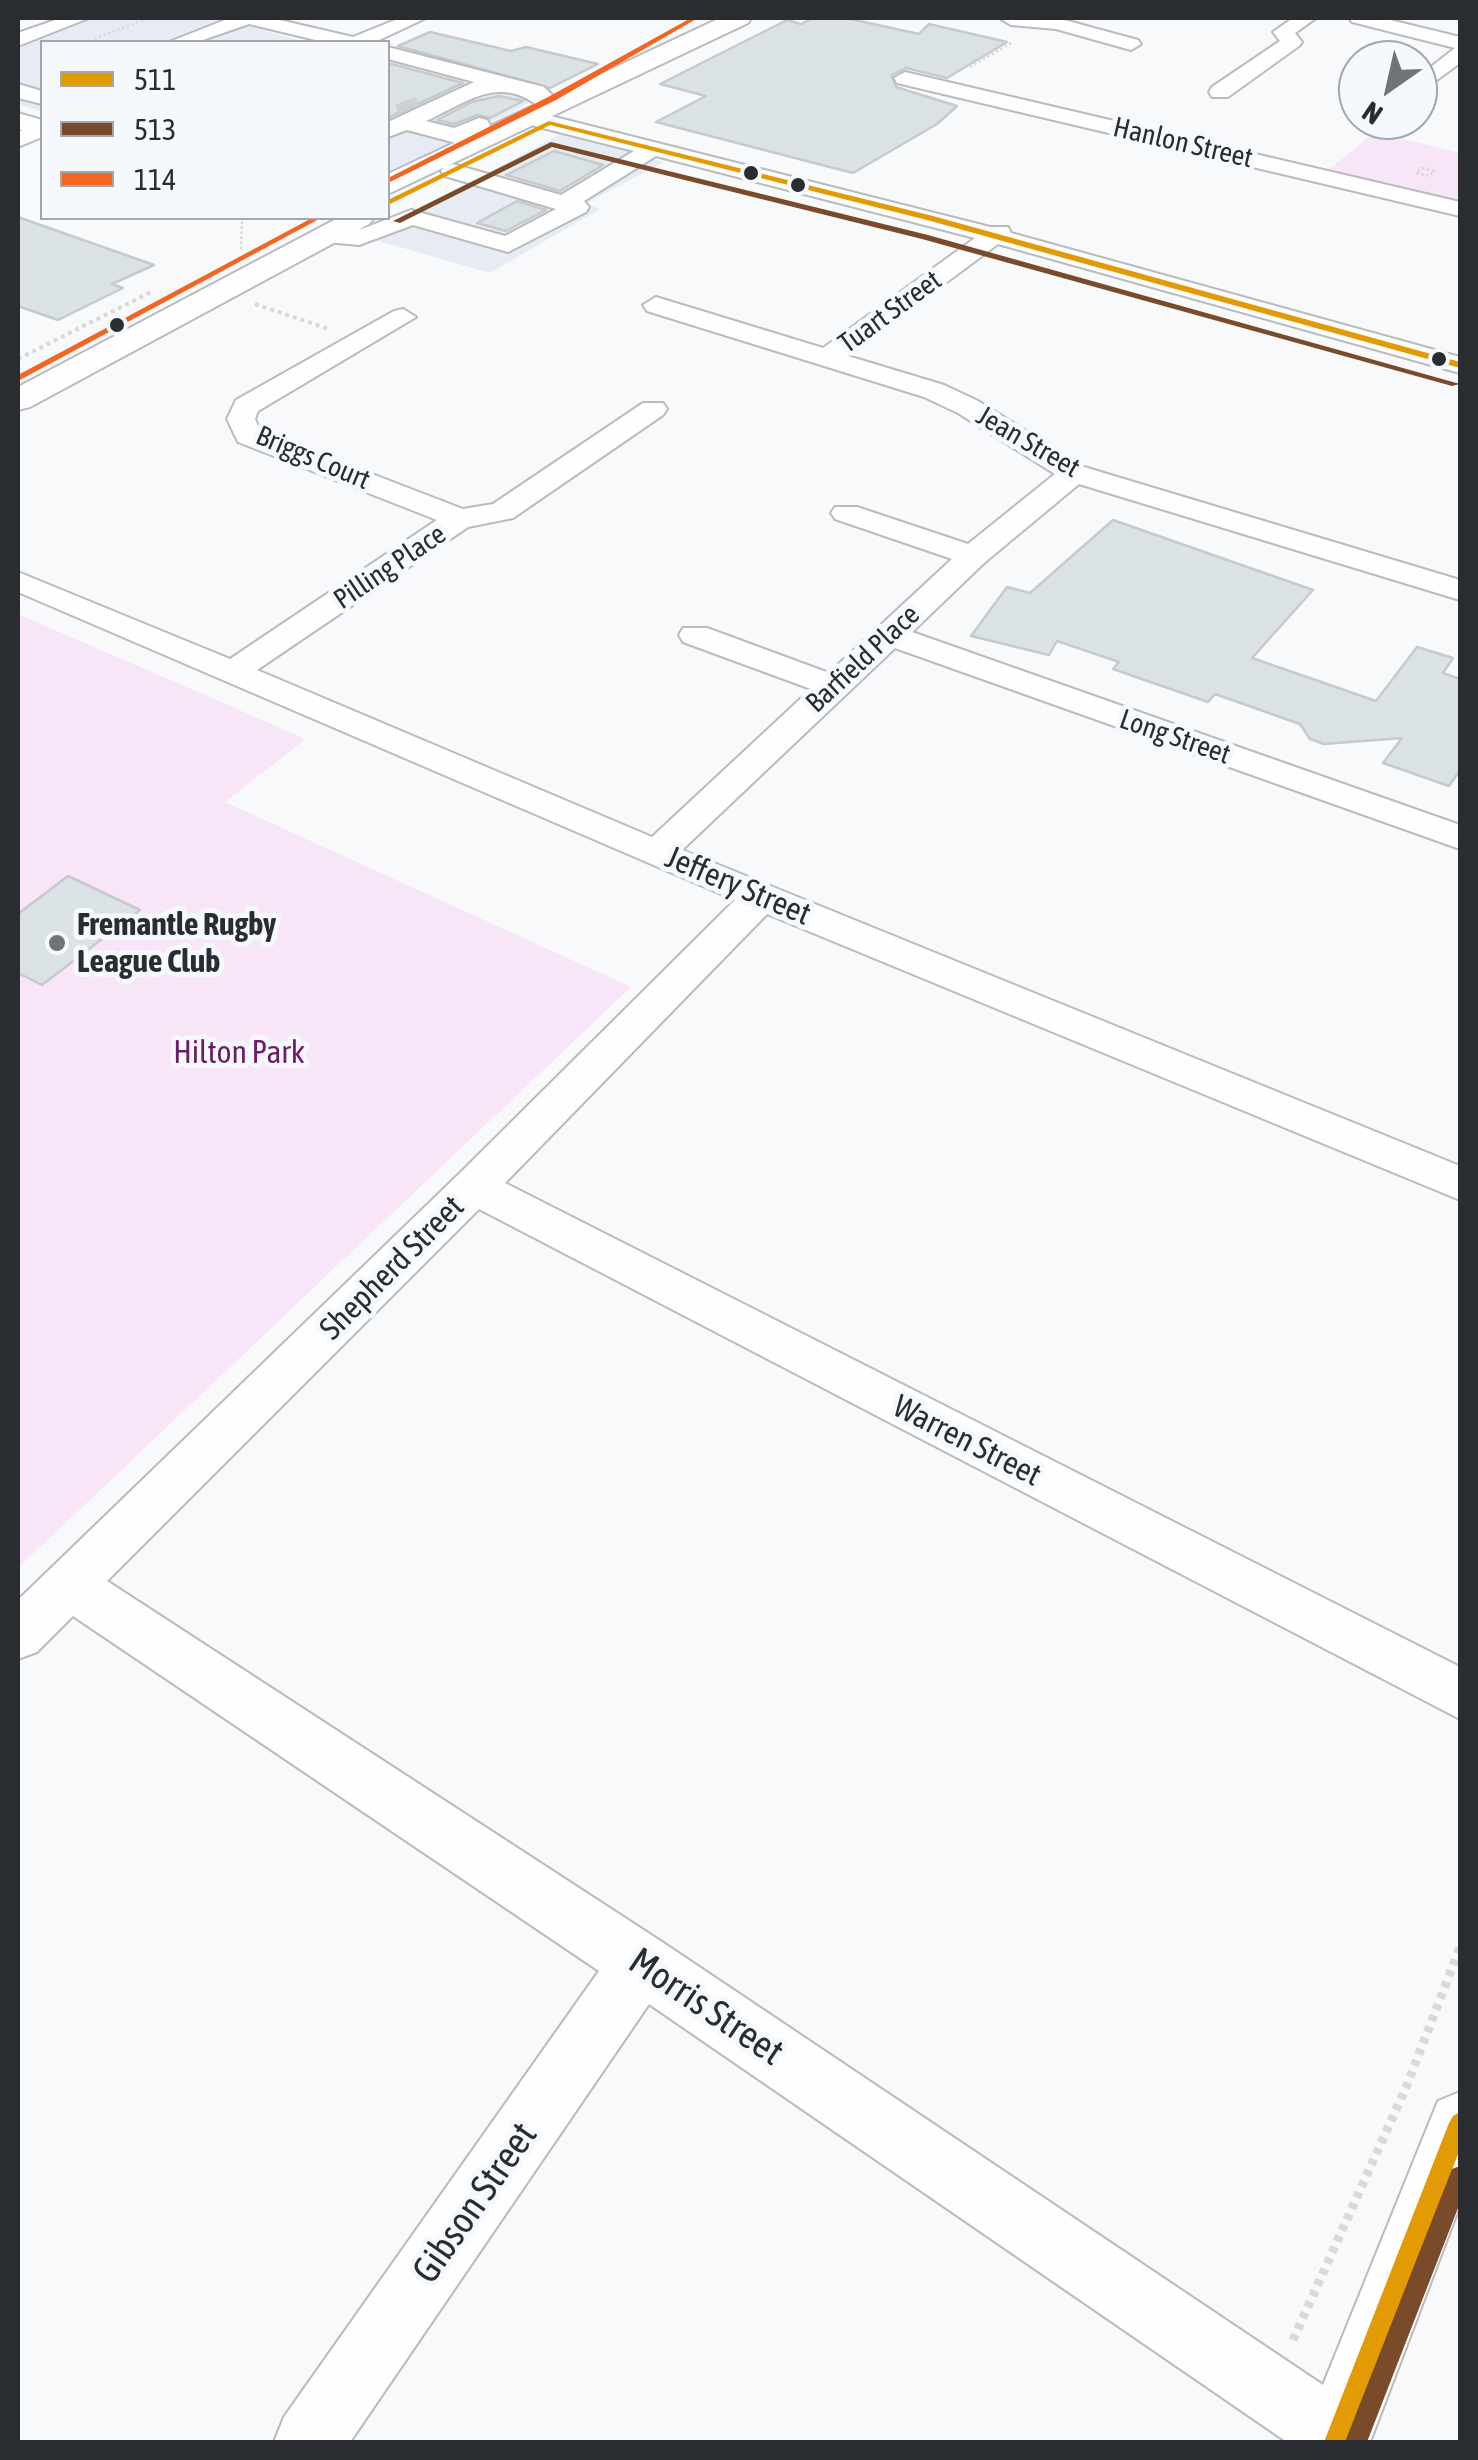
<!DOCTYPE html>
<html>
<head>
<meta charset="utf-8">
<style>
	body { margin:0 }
	#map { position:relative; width:1478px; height:2460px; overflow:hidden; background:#f7f9fb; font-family:"Asap Condensed",sans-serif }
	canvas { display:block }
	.frame { position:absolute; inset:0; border:20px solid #292c30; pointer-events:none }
	.legend { position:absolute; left:40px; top:40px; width:350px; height:180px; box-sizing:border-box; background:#f5f8fd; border:2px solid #a3a6ab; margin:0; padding:12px 18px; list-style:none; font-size:30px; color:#292c30 }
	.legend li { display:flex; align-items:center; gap:20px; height:50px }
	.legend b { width:50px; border:2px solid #a3a6ab }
	.north { position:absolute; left:1338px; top:40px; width:100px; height:100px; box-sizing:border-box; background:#f5f8fd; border:2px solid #a3a6ab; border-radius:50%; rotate:214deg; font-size:28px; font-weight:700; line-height:40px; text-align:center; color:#292c30 }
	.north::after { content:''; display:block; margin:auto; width:35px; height:45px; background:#717477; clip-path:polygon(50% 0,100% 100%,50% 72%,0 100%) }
</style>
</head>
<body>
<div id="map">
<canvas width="1478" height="2460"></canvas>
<div class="frame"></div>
<ul class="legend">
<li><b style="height:12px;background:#e29a05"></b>511</li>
<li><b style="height:12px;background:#7a4b2a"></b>513</li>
<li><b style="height:12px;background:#f26522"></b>114</li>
</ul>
<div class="north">N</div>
</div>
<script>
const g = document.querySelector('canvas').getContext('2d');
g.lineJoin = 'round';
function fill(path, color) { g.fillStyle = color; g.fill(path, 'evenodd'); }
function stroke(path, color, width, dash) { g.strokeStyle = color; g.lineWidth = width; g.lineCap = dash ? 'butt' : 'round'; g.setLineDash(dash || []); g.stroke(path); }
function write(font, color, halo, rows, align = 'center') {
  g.font = font + ' "Asap Condensed",sans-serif'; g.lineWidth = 10; g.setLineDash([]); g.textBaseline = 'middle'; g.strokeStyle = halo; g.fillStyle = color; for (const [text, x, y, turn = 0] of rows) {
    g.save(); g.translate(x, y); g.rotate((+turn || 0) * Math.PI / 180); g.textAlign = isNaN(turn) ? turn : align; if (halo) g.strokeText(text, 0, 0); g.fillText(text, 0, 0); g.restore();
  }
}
fill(new Path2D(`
	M71,18h149l85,24h-263v70l-24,-8v-66z
	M388,63l109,28 21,1 13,10 -143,73z
	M563,133l101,29 -79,42 15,5 -110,64 -125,-36z`), '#e7ecf4');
fill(new Path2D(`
	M1375,132l85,21v44l-4,4 -129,-30z
	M18,614l288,125 -81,63 406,185 -613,581z`), '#f8e5f7');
const building = new Path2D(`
	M813,18h33l73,16 10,-10 78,18 -60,36 -41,-10 -14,7 4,12 61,19 -20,18 -84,49 -197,-51 50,-26 -46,-12 127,-64 14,4z
	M430,32l81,19 15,-4 72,17 -48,24 -152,-42z
	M388,63l75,20 -75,35z
	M499,96l24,5 -33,17 -12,-3 -24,9 -17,-4 35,-18z
	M554,151l49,14 -43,26 -54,-16z
	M517,201l29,9 -40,21 -29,-8z
	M18,217l136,48 -42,19 11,4 -65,32 -40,-14z
	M1113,520l200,70 -61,68 124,43 41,-54 36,11 -10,15 17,6v91l-11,16 -66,-23 19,-25 -78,6 -14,-5 -10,-15 -85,-30 -7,8 -95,-33 6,-7 -62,-21 -8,14 -78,-19 36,-49 23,6z
	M68,876l72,34 -98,75 -24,-12v-59z`);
fill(building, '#dae2e6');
stroke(building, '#c7cacc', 2.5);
stroke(new Path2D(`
	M399,115l21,-8`), '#ced0d2', 22, [22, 11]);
const minor = new Path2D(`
	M61,18h28l-71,28v-13z
	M230,18h41l82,19 47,-19h26l-51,24h-51l-75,-18 -52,18h-28z
	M1057,18l81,22 3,4 -10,6 -75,-21 -45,-4 -10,-6z
	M1293,18h23l-21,15 7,9 -3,4 -71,51h-16l-3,-5 3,-5 68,-46 -7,-9z
	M1349,18h33l78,19v26l-42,31v-17l37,-29 -103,-26z
	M388,47l156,40 18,18 -3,5h-16c-42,-37 -74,-9 -117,11l28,7 25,-10 8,2 3,5c-6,10 -23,15 -34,18l-49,-13 -19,7v-15l86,-40 -86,-23z
	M905,72l555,130v14l-563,-133 -3,-5z
	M18,84l24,7v13l-24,-6z
	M527,110l463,117h18l3,6 449,124v16l-462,-129 -150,112 96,29 34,16 106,66 376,113v20l-381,-116 -95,79 -72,69 548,193v24l-565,-201 -213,202 778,316v34l-693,-286 -262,269 955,484v52l-981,-510 -372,372 555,361 661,443 115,-284 22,-9v113l-90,237h-83l-638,-438 -299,438h-76l10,-25 315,-446 -526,-355 -36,36 -19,7v-59l440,-425 277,-275 -717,-308v-20l212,87 207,-139 -199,-78 -11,-23 9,-19 158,-89 9,-2 13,8 -158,94 -3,8 5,12 203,78 30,-5 150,-101h20l4,6 -4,6 -150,103 -45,9 -211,143 395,167 159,-148 -128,-47 -4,-7 4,-7h24l122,45 123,-114 -117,-40 -4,-6 4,-6h22l111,37 87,-70 -97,-61 -34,-16 -277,-86 -4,-6 13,-8 167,51 152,-110 -319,-82 -72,45 5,6 -3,5 -78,40 -95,-27 -54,20 -44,-4 -3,-5 12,-7h38l49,-19 94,26 51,-27 -111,-33 -4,-5 4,-5 8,-2 108,31 73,-44 -115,-29 -3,-5z
	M42,122v15l-24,10v-15z`);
const major = new Path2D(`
	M720,18h31l-3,5 -360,171v-20z
	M18,113l24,7v16l-24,-7z
	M338,218h36l-5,6 -339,183 -12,3v-23z`);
stroke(minor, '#b9bbbe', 4);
stroke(major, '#b9bbbe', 4);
stroke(new Path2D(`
	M94,39l55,-21
	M140,41l5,1
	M970,67l41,-24
	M1422,168l12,3 -5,5 -13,-3z
	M241,249l1,-31`), '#d8d9d9', 2.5, [2.5, 2.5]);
stroke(new Path2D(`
	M255,304l74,25
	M18,359l135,-68`), '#d8d9d9', 4, [4, 4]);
stroke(new Path2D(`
	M1293,2340l114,-255 53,-138`), '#d8d9d9', 9, [6, 6]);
fill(minor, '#fefefe');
fill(major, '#fefefe');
fill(new Path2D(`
	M549,121l384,95 527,146v6l-533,-148 -377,-95 -162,80v-5z
	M1460,2112v37l-113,293h-23l125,-319 4,-7z`), '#e29a05');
fill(new Path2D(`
	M551,142l377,93 532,149 -8,2 -530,-147 -370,-92 -152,76 -7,-2z
	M1460,2166v37l-93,239h-22l107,-273z`), '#7a4b2a');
fill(new Path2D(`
	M691,18h7l-142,82 -168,83v-5l162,-82z
	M312,218h9l-303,163v-6z`), '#f26522');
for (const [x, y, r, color] of [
	[751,173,9,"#292c30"],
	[798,185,9,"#292c30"],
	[117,325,9,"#292c30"],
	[1439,359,9,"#292c30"],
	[57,943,10,"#717477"]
]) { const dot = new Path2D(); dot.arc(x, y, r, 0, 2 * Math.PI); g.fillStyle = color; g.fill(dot); stroke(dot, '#f5f8fd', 4); }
write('28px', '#292c30', '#f5f8fd', [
	["Hanlon Street",1183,143,13],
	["Tuart Street",890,312,-36],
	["Jean Street",1028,442,30],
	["Briggs Court",313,458,23],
	["Pilling Place",390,567,-34],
	["Barfield Place",863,659,-43],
	["Long Street",1175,737,19]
]);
write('32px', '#292c30', '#f5f8fd', [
	["Jeffery Street",738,886,23],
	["Shepherd Street",392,1268,-45],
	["Warren Street",967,1441,27]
]);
write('bold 32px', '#292c30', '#f5f8fd', [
	["Fremantle Rugby",77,925],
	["League Club",77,962]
], 'left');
write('32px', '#6d1a68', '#f5f8fd', [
	["Hilton Park",239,1053]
]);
write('38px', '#292c30', '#f5f8fd', [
	["Morris Street",706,2007,34],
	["Gibson Street",475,2203,-55]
]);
</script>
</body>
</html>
